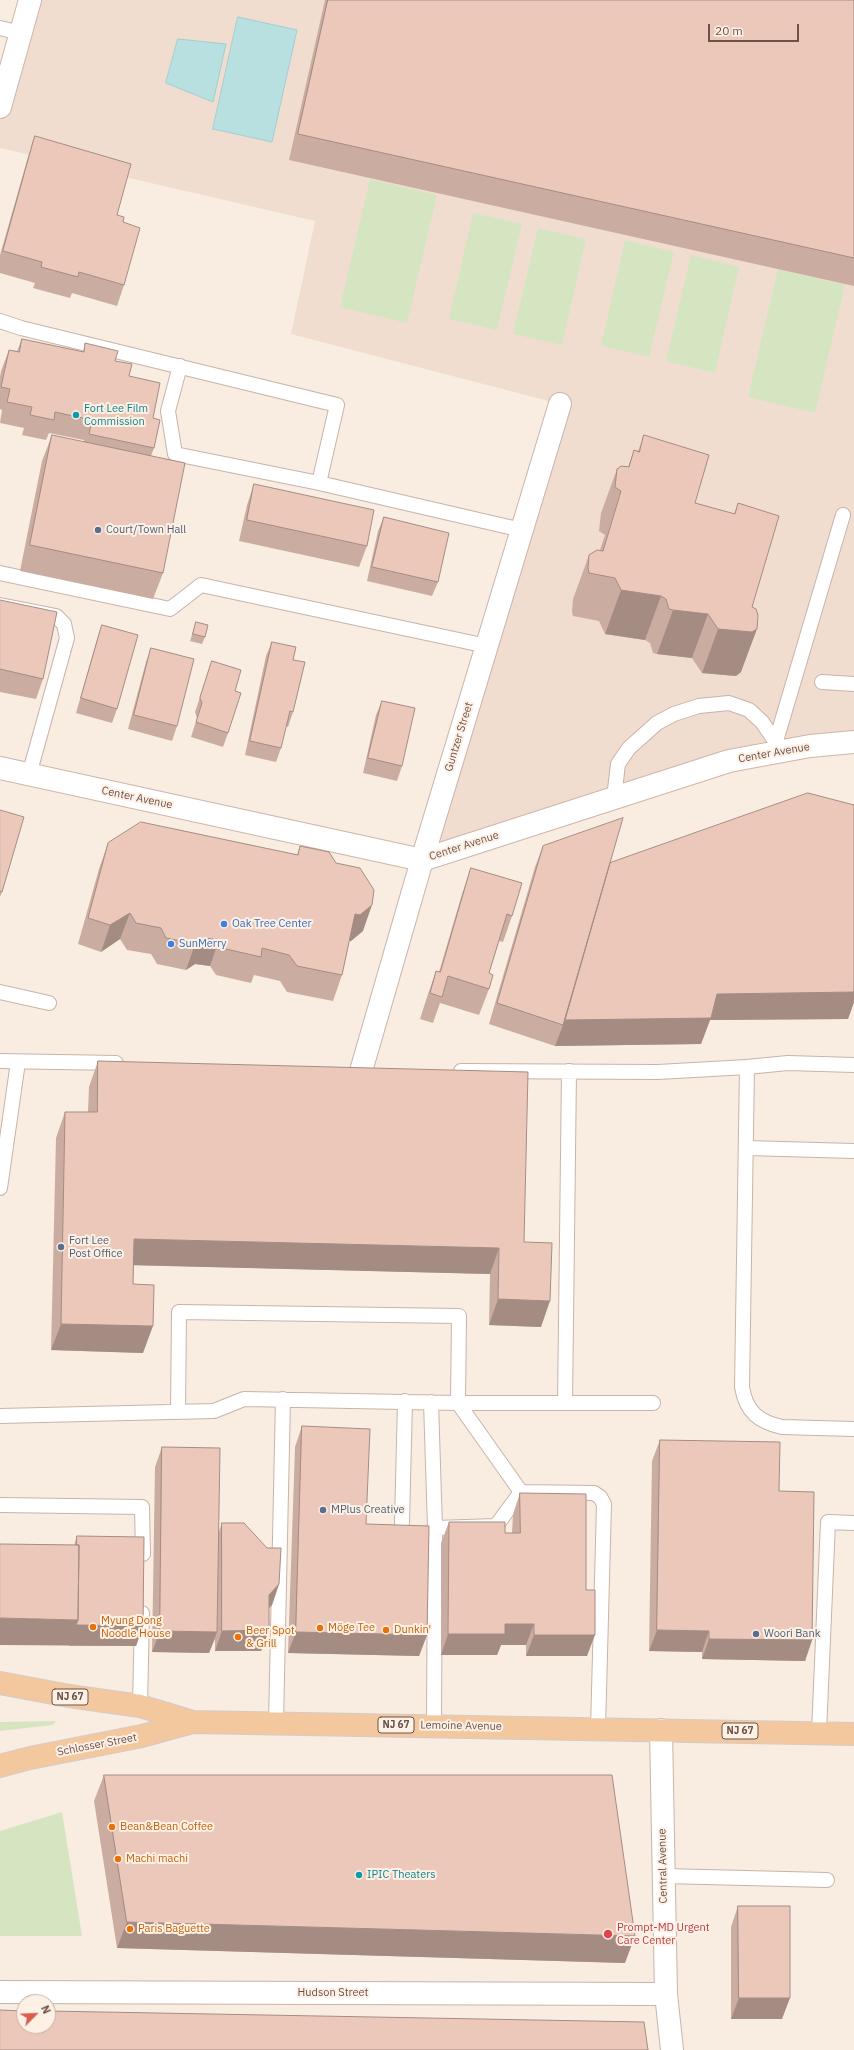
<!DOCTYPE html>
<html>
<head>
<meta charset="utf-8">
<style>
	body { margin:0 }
	#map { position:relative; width:854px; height:2050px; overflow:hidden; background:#f9ede1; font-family:"IBM Plex Sans",sans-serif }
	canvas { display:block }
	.north { position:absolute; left:16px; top:1994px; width:40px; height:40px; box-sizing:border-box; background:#fdf1e6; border:1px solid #c4b1a8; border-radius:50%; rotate:66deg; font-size:11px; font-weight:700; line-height:16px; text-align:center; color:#6e524a }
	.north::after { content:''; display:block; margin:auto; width:14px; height:18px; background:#d95c50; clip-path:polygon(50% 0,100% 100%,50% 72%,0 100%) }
	.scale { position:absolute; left:708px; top:24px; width:91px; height:18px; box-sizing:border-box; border:2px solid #6e524a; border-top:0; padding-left:5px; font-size:12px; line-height:14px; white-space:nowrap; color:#6e524a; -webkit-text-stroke:3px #fdf1e6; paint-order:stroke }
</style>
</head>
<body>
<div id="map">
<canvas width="854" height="2050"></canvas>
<div class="north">N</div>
<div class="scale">20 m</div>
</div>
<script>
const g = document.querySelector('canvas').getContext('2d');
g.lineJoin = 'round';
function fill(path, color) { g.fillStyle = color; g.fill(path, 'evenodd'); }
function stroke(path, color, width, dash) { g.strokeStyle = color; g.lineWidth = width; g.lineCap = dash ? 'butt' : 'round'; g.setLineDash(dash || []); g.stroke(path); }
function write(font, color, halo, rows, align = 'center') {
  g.font = font + ' "IBM Plex Sans",sans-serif'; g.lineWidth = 4; g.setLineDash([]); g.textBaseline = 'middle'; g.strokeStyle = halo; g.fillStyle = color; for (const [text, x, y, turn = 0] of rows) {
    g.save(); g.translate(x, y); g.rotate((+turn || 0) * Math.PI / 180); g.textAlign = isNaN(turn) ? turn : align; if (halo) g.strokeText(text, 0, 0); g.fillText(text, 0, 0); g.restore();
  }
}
fill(new Path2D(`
	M30,0h824v742l-44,4 -388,114 138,-456 -269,-70 24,-113 -315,-73v-40z`), '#f0ddd0');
fill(new Path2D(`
	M370,179l67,16 -30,128 -67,-16z
	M473,213l49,11 -25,106 -48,-11z
	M538,228l48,11 -24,106 -49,-11z
	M625,240l49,12 -25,105 -48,-11z
	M691,255l48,12 -24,106 -49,-12z
	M778,269l67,16 -30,128 -67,-16z
	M56,1721l-3,4 -53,6v-9z
	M62,1812l20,124h-82v-105z`), '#d5e5c1');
const water = new Path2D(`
	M238,17l59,13 -25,112 -59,-13z
	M178,39l48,5 -13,58 -47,-19z`);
fill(water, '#b8e0e1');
stroke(water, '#9fd0d1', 1);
const lane = new Path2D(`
	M0,28l21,5
	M0,321l21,7 316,77 -18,78
	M180,366l-12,45 7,43 144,29 203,47
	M0,573l170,36 31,-24 286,61
	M0,605l56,11 8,8 3,14 -38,137
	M822,682l32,2
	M776,741l67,-226
	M614,798l4,-34 11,-16 28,-25 17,-9 25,-8 30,-3 20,7 13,12 20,29
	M0,992l49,11
	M0,1061l116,2
	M747,1067l-5,320c4,25 17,35 40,40l72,2
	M461,1071l197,1 89,-5 41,-4 66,2
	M746,1148l108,3
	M0,1188l18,-126
	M431,1402l4,126 61,-2 25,-34
	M565,1403l4,-332
	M178,1412l1,-100 280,4 -1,87 63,89
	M0,1416l214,-5 30,-12 214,4h195
	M521,1492l73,1 6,4 4,7 -6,225
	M0,1505l142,2 1,47
	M402,1523l3,-122
	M140,1706l2,-93
	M276,1723l7,-324
	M434,1726l1,-198
	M819,1733l9,-211 26,1
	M664,1876l163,4`);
const street = new Path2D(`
	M361,1071l61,-211 138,-456
	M661,1730l5,264 6,56
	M0,1992l666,2`);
const secondary = new Path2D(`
	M0,107l30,-107
	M0,768l422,92 307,-99 81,-15 44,-4`);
const primary = new Path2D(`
	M0,1683l69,13 71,10 53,16 661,12
	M0,1766l30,-8 112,-22 51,-14`);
stroke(lane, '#c9b3a9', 16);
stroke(street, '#c9b3a9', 24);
stroke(secondary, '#ceb5a9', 24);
stroke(primary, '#d4cbc9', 24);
stroke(lane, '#fff', 14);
stroke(street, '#fff', 22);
stroke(secondary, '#fff', 22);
stroke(primary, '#f3c89e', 22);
fill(new Path2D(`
	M325,0h529v286l-565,-126z
	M35,136l82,79 6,7 1,63 -7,21 -45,-13 -2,5 -37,-10 2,-5 -35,-10v-18l28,-98z
	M22,339l61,13 2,-9 30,18 14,15 24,42 1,30 -3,8 12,117 -10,26 -133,-28 22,-110 10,-26 32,7v-2l-35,-7 -3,7 -24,-5 2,-7 -24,-5 2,-13 -2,-1v-32l1,-6 8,-21 8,1z
	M644,435l51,68 39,11 4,-11 14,104 -11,65 -5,4 -34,-3 -10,-15 -35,-4 -4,-1 -3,-10 -5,-3 -40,-6 -6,-13 -26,-5 -1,-4 1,-13 16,-44 11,-5 5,-15 -6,-4 2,-18 16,-44 11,-2 6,-17 4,1z
	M254,484l113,62 -8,21 -120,-26 8,-36z
	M384,517l54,65 -6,14 -65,-15 11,-50z
	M0,600l43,79 -7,20 -36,-7z
	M196,622l9,15 -3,7 -12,-3z
	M102,625l15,84 -5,14 -36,-10 21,-73z
	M272,642l21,18v52l-5,15 -2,-1 -5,22 -5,14 -31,-7 21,-99z
	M151,648l26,78 -5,15 -44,-12 18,-67z
	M212,661l23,30 -7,42 -5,14 -32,-10 6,-19 -2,-6z
	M382,701l20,65 -5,15 -34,-8 13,-58z
	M854,805v197l-6,17 -138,1 -9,24 -146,2 -66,-22 46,-157 8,-21 64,26 3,-9z
	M0,811l2,81 -2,5z
	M108,843l189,12 3,-9 63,85 -12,10h-2l-7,34 -9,26 -46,-9 -7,-11 -26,-6 -3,8 -35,-8 -6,-9 -15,-2 -9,6 -29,-6 -6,-10 -24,-4 -7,-11 -19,13 -23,-8 21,-75z
	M471,868l41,48 -9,26 -4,-1 -10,32v16l-10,26 -39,-12 -7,20 -13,-4 7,-22 9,-26 3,1 23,-78z
	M98,1061l426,181 17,85 -52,-2 1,-51 -356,-9 -1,19 10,69 -92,-3 5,-212 9,-26h23l1,-25z
	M302,1426l64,98 61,111 -8,21 -131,-3 7,-206z
	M660,1440l119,51 33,149 -7,21 -103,-2v-7l-53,-1 3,-190z
	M162,1447l56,87 4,-11 57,61 -7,21 -3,3v22l-8,21h-46v-12l-6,14 -57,-1 3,-185z
	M520,1493l66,97 1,66h-61v-11h-25l-4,10h-56v-112l8,-21 56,11h7l1,-19z
	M77,1536l66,90 -7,20h-67l5,-101z
	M104,1775l521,188 -508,-15 -23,-147z
	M738,1906l44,113h-51v-92z`), '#cbaca1');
fill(new Path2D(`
	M621,590l40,6 -16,44 -40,-6z
	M673,610l35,4 -16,44 -35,-4z
	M718,629h39l-16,43 -5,4 -34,-3z
	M372,905l-9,26 -12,10h-6l10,-27z
	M130,913l-10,26 -19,13 9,-27z
	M205,938l14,2 -9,26 -15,-2 -9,6 9,-26z
	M854,992v10l-6,17 -138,1 -9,24 -146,2 10,-26 152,-26z
	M134,1239l365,9 -9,26 -365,-9z
	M498,1299l52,2 -9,26 -52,-2z
	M61,1324l92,2 -10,27 -92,-3z
	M279,1584l-7,21 -11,11 8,-21z
	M0,1618l78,2 65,6 -7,20 -136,-1z
	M505,1624h29l-8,21h-25l-4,10h-56l7,-21z
	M269,1630l-8,21h-46l7,-20z
	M657,1630l52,1 -7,21 -53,-1z
	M160,1631l57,1 -8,21 -57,-1z
	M296,1632l131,3 -8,21 -131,-3z
	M534,1635h61l-8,21h-61z
	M709,1639l103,1 -7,21 -103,-2z
	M127,1922l508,14 -10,27 -508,-15z
	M739,1998h51l-8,21h-51z`), '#a58c83');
const building = new Path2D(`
	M328,0h526v258l-556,-124z
	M35,136l96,28 -14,51 7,2 -1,5 17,6 -16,57 -45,-13 -1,5 -37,-10 1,-5 -39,-11z
	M22,339l62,13 1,-9 33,8 -3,10 17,3 -3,12 31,7 -7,35 7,2 -6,28 -65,-14 3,-14 -37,-8 -1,8 -24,-5 2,-8 -25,-5 3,-13 -9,-2 8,-37 10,2z
	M52,435l133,28 -22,110 -133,-28z
	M644,435l65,20 -14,48 40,11 3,-11 41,13 -27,91 4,2 2,6 -1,14 -5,3 -34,-3 -10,-15 -35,-4 -4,-1 -3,-10 -5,-3 -40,-6 -6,-12 -26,-5 -1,-5 1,-13 8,-5 6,1 18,-60 -6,-4 2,-18 4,-3 8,1 5,-17 5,2z
	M254,484l120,26 -7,36 -120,-26z
	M384,517l65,16 -11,49 -66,-15z
	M0,600l57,12 -14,67 -43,-10z
	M196,622l12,3 -3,12 -12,-3z
	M102,625l36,10 -21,74 -36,-11z
	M272,642l24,5 -3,13 12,2 -12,50 -3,-1 -9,37 -31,-7z
	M151,648l43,11 -17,67 -43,-11z
	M212,661l29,9 -6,21 6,2 -13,40 -32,-11 6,-19 -2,-5z
	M382,701l33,7 -13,58 -34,-8z
	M808,793l46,12v187l-137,2 -6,24 -146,2 45,-157z
	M0,810l24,7 -22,75 -2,-1z
	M623,818l-60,207 -66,-22 46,-157z
	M141,822l157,33 2,-9 29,6 7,11 24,5 14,22 -2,15 -12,10 -5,-1 -13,61 -45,-9 -8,-11 -27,-7 -1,9 -35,-8 -7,-9 -14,-2 -10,6 -29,-6 -5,-10 -25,-5 -6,-10 -20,12 -22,-7 20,-75z
	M471,868l51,15 -10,33 -5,-2 -18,59 4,2 -4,14 -41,-13 -6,21 -12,-4 6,-22 4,1z
	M98,1061l430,11 -4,170 28,1 -2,58 -52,-2 1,-51 -365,-9 -1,45 21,1 -1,41 -92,-2 4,-212h32z
	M302,1426l68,3 -4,95 63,2 -2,109 -131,-3z
	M660,1440l120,2 -1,49 35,1 -2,148 -103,-1v-8l-52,-1z
	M162,1447l58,1 -3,184 -57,-1z
	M520,1493l66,1v96h9v45h-61v-11h-29v10h-57l1,-112h56v11h15z
	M222,1523h22l23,25h14l-2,36 -10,11v35l-47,1z
	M77,1536l67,1 -1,89 -67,-1 2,-5 1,-75h-2z
	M0,1544l79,1 -1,75 -78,-2z
	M104,1775h508l23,161 -508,-14z
	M738,1906h52v92h-51z
	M0,2010l24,1v15h24v-15l596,11 4,28h-648z`);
fill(building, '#ecc8bb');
stroke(building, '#a58c83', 1);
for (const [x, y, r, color] of [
	[76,415,4,"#0f9aa8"],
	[98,530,4,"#5c6f8a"],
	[224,924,4,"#3f7fe0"],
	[171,944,4,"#3f7fe0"],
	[61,1247,4,"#5c6f8a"],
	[323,1510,4,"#5c6f8a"],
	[93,1627,4,"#e8710a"],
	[320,1628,4,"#e8710a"],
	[386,1630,4,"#e8710a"],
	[756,1634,4,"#5c6f8a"],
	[238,1637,4,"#e8710a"],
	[112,1827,4,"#e8710a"],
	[118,1859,4,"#e8710a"],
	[359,1875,4,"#0f9aa8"],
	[130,1929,4,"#e8710a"],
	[608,1934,5,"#e0444e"]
]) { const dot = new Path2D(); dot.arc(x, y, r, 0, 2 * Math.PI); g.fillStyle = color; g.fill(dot); stroke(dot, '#fdf1e6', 1.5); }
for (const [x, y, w] of [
	[70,1697,36],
	[396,1725,36],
	[740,1731,36]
]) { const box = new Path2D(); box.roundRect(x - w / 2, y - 8, w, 16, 3); g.fillStyle = '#fdf1e6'; g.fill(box); stroke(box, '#6e524a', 1); }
write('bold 10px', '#6e524a', null, [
	["NJ 67",70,1697],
	["NJ 67",396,1725],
	["NJ 67",740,1731]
]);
write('11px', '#0d838f', '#fdf1e6', [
	["Fort Lee Film",84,409],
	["Commission",84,422],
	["IPIC Theaters",367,1875]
], 'left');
write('11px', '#4e5e75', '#fdf1e6', [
	["Court/Town Hall",106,530],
	["Fort Lee",69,1241],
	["Post Office",69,1254],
	["MPlus Creative",331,1510],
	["Woori Bank",764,1634]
], 'left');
write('11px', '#6e524a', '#fdf1e6', [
	["Guntzer Street",459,737,-73],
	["Center Avenue",774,753,-10],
	["Center Avenue",137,798,12],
	["Center Avenue",464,846,-18],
	["Lemoine Avenue",461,1726,1],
	["Schlosser Street",97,1745,-11],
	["Central Avenue",663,1866,-91],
	["Hudson Street",333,1993]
]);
write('11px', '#366cbe', '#fdf1e6', [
	["Oak Tree Center",232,924],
	["SunMerry",179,944]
], 'left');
write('11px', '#c56008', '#fdf1e6', [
	["Myung Dong",101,1621],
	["Noodle House",101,1634],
	["Möge Tee",328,1628],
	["Dunkin'",394,1630],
	["Beer Spot",246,1631],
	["& Grill",246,1644],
	["Bean&Bean Coffee",120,1827],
	["Machi machi",126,1859],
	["Paris Baguette",138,1929]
], 'left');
write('11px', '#be3a42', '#fdf1e6', [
	["Prompt-MD Urgent",617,1928],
	["Care Center",617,1941]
], 'left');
</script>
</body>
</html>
